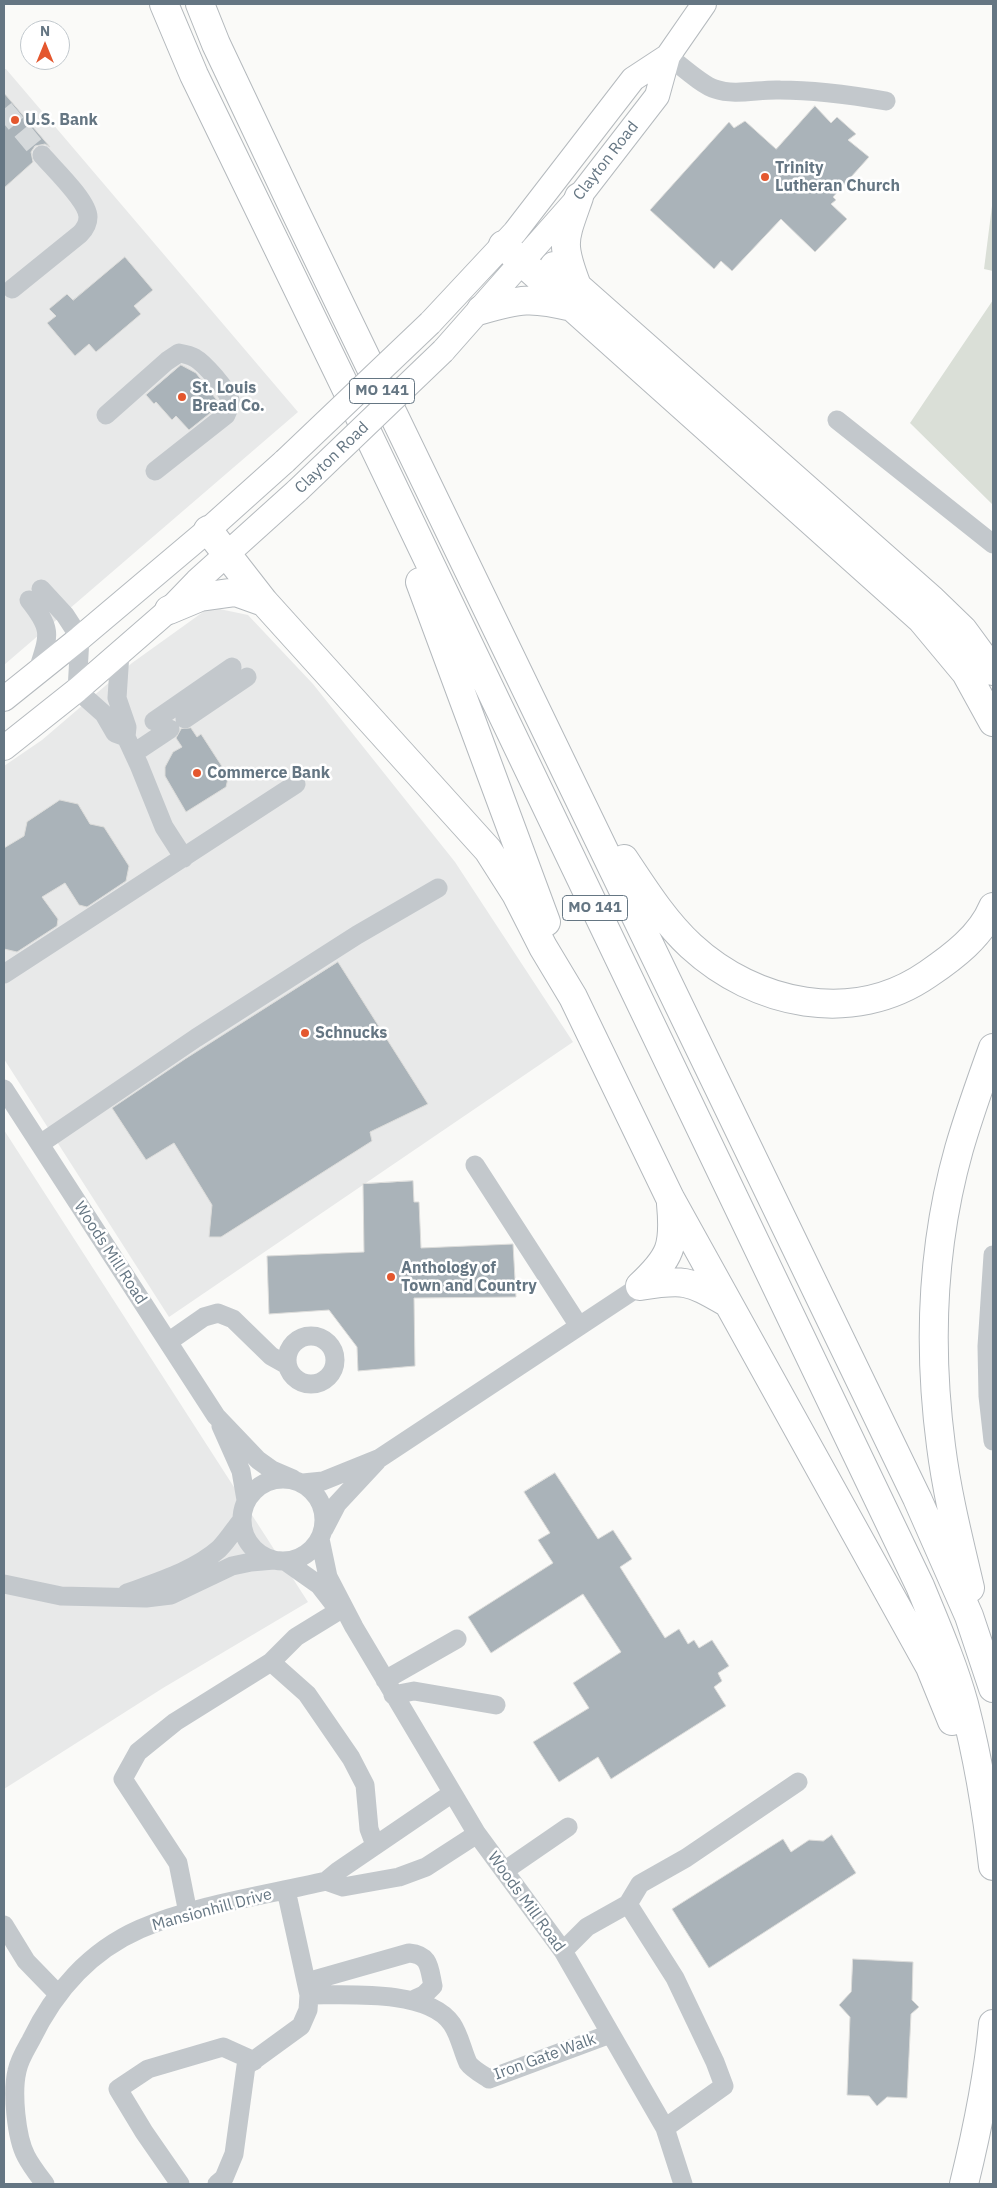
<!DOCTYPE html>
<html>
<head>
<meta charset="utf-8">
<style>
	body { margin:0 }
	#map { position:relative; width:997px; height:2188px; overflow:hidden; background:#fafaf8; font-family:"IBM Plex Sans",sans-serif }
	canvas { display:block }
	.frame { position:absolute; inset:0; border:5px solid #657683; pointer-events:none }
	.north { position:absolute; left:20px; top:20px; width:50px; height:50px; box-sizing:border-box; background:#fff; border:1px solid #c1c8cd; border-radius:50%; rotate:0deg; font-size:14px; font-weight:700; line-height:20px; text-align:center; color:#657683 }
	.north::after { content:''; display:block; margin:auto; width:18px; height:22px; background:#e4572e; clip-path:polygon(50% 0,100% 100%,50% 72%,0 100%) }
</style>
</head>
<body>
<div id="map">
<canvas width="997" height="2188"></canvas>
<div class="frame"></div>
<div class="north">N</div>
</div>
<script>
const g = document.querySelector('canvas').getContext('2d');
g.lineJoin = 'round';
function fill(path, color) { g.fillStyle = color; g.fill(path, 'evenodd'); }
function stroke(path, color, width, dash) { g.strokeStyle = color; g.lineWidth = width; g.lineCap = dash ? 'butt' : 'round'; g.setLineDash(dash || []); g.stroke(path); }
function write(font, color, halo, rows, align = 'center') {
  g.font = font + ' "IBM Plex Sans",sans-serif'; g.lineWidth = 5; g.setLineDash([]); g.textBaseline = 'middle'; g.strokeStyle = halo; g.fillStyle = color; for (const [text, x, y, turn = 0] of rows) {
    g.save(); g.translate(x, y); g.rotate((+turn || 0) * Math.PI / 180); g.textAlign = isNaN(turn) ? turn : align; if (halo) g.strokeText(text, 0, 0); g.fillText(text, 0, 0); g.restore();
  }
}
fill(new Path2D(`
	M4,69h2l292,343 -294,253z
	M210,607l38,8 65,69 142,178 118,180 -404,275 -165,-258v-293l38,-26 90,-77z
	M4,1130l304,472 -145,86 -159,101z`), '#e8e9e9');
fill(new Path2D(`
	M993,198v73l-9,-2z
	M993,300v205l-83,-82z`), '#dadfd7');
const building = new Path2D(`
	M4,93l46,54 -5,-3 -10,2 -4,6 2,10 -29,26z
	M815,106l16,17 6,-6 19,17 -8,6 21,17 -36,40 3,3 -5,4 16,15 -32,33 -34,-33 -49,52 -11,-10 -7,8 -64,-59 79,-88 5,6 11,-7 31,28z
	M125,257l28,33 -19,16 7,8 -45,38 -7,-8 -14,12 -28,-33 9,-7 -7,-7 18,-15 6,6z
	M181,365l15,8 23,30 -6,5 1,2 -25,20 -13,-14 -4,4 -16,-18 -2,2 -8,-9z
	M191,728l6,9 4,-3 22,34 7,2 -4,17 -40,25 -21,-36v-9l8,-15 9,-5 -6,-9 5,-9z
	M60,800l18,4 12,20 14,3 25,39 -3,15 -39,26 -8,-2 -14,-22 -23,14 16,22 -1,7 -40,26 -13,-3v-101l20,-12 3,-14z
	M338,962l90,142 -58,28 2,9 -151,96h-12l3,-32 -38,-62 -28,17 -34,-52 73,-49z
	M413,1181l1,21h5l2,46 92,-4 3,53 -102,1 1,68 -57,5 -1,-24 -28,-37 -60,4 -2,-58 97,-4 -1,-68z
	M555,1473l43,66 15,-9 19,29 -12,8 45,71 14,-9 9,15 6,-4 5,8 13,-8 17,26 -11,7 4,8 -8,6 12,19 -115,73 -13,-22 -39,25 -26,-40 56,-34 -16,-25 48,-31 -38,-58 -92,59 -23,-36 85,-54 -15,-23 12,-7 -26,-41z
	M832,1835l24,38 -147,95 -37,-59 111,-70 8,13 18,-12 14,1z
	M853,1959l60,3 -1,38 7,7 -8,7 -4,84 -20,-1 -10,9 -8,-10 -22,-1 3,-78 -11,-12 12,-13z`);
fill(building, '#aab3b9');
stroke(building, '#dcdcda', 1);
stroke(new Path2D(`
	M4,109l38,46`), '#d5d9db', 19, [19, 9]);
const major = new Path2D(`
	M430,323l85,-91 118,-153 35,-23
	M443,351l136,-154 78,-101 11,-40 36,-52
	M4,699l76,-61 128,-108 77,-69
	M4,748l73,-58 92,-80 28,-29 101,-91`);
const highway = new Path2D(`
	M164,4l30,71 148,305 578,1206c16,39 33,78 44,118 14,54 23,108 29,162
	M200,4l16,40 79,167 622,1287 52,118 24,72
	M503,245l418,374 45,54 27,49
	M554,266l378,334 31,30 30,41
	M577,286c-17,-44 -13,-46 2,-89
	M481,310c39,-11 50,-13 91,-3
	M208,530l56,72 224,248 28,44 27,53 30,50 97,201 260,469 22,54
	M420,582l126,340
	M169,610l31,-13 36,-5 28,10
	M624,859c20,30 40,62 67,87 64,59 162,80 237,28 25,-17 53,-38 65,-67
	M640,1286c31,-29 35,-40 31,-82
	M640,1286c44,-7 48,-6 86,16
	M970,1588c-11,-47 -23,-94 -29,-142 -13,-99 -9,-201 18,-297 10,-34 22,-68 34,-101
	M964,2184c13,-53 24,-106 29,-160`);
stroke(major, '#b5babe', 26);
stroke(highway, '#b4b9bd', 30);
stroke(new Path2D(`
	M668,56c11,8 35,30 47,33 20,7 44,0 65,1 36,0 71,5 106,11
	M12,289l68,-55c5,-5 8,-10 8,-17 0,-16 -35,-49 -46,-62
	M106,415l61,-54 12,-8c6,1 11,2 16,5 9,5 32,31 35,42 1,5 -2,10 -4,15l-71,56
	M837,420l156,124
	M41,589l24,26 15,23 -3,52 27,24 11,19 11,4
	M29,600c24,30 20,35 9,70
	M120,653l-3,45 10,29 -1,10
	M185,719l62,-42
	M154,721l78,-54
	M126,737l13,28 25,62 20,31
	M134,753l36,-24
	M4,974l292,-190
	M4,1089l212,327 42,44 14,10 21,9
	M40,1144l156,-106 161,-103 81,-47
	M475,1165l104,161
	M993,1255l-6,91 1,50 5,45
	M287 1360a24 24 0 1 1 48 0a24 24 0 1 1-48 0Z
	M168,1342l36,-25 14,-4 15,6 38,37 16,9
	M221,1426l20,45 5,29
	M242 1520a41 41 0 1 1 82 0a41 41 0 1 1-82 0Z
	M303,1483l20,-2 57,-23 260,-172
	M324,1529l13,-25 40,-43
	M320,1539l8,38 26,50 123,207 86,117 102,177 18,56
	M285,1561l34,24 14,18
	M4,1584l57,12 85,2 25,-3 61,-29 19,-4 23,-2
	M127,1593c30,-11 67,-22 92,-44 8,-8 15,-19 22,-28
	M271,1662l25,-25 44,-27
	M385,1680l72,-41
	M393,1695l21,-4 82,14
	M504,1871l64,-44
	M326,1881l17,6 56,-10 27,-10 51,-33
	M628,1904l12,-20 46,-26 112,-76
	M188,1913l-10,-50 -55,-84 15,-27 37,-30 96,-60 36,32 44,64 14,27 4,44 6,16
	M4,1925l22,36 32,33
	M563,1951l24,-24 41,-23 47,74 40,84 9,24 -59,42
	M307,1982l102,-29c21,2 20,14 24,33l-9,9 -11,5
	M309,1995c37,0 120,-6 143,29 8,12 10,26 16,39 4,6 15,12 21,16l121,-45
	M45,2184c-6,-8 -14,-18 -19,-28 -10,-19 -14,-64 -9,-85 2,-11 9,-22 14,-31 23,-48 59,-89 109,-111 56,-24 126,-34 186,-48l12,-10 113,-77
	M180,2184l-36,-52 -26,-43 30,-20 75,-22 31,14
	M217,2184l7,-6 10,-24 12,-88 55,-40 7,-16 1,-15 -23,-105`), '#c3c8cc', 19);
stroke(major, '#fff', 24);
stroke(highway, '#fff', 28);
const majorBridge = new Path2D(`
	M285,461l145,-138
	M298,490l145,-139`);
stroke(majorBridge, '#b5babe', 26, []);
stroke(majorBridge, '#fff', 24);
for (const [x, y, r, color] of [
	[15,120,5,"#e4572e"],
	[765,177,5,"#e4572e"],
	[182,397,5,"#e4572e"],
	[197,773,5,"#e4572e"],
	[305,1033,5,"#e4572e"],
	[391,1277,5,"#e4572e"]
]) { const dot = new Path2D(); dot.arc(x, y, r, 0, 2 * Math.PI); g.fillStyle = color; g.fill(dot); stroke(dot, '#fff', 2); }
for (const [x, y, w] of [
	[382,391,65],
	[595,908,65]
]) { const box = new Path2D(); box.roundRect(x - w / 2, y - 12.5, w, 25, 4); g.fillStyle = '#fff'; g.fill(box); stroke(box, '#657683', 1); }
write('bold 15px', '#657683', null, [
	["MO 141",382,391],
	["MO 141",595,908]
]);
write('bold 16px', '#657683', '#fff', [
	["U.S. Bank",25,120],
	["Trinity",775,168],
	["Lutheran Church",775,186],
	["St. Louis",192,388],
	["Bread Co.",192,406],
	["Commerce Bank",207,773],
	["Schnucks",315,1033],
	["Anthology of",401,1268],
	["Town and Country",401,1286]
], 'left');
write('16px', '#657683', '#fff', [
	["Clayton Road",606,161,-52],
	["Clayton Road",332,458,-44],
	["Woods Mill Road",110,1253,57],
	["Woods Mill Road",526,1902,54],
	["Mansionhill Drive",212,1910,-15],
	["Iron Gate Walk",545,2057,-20]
]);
</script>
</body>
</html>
